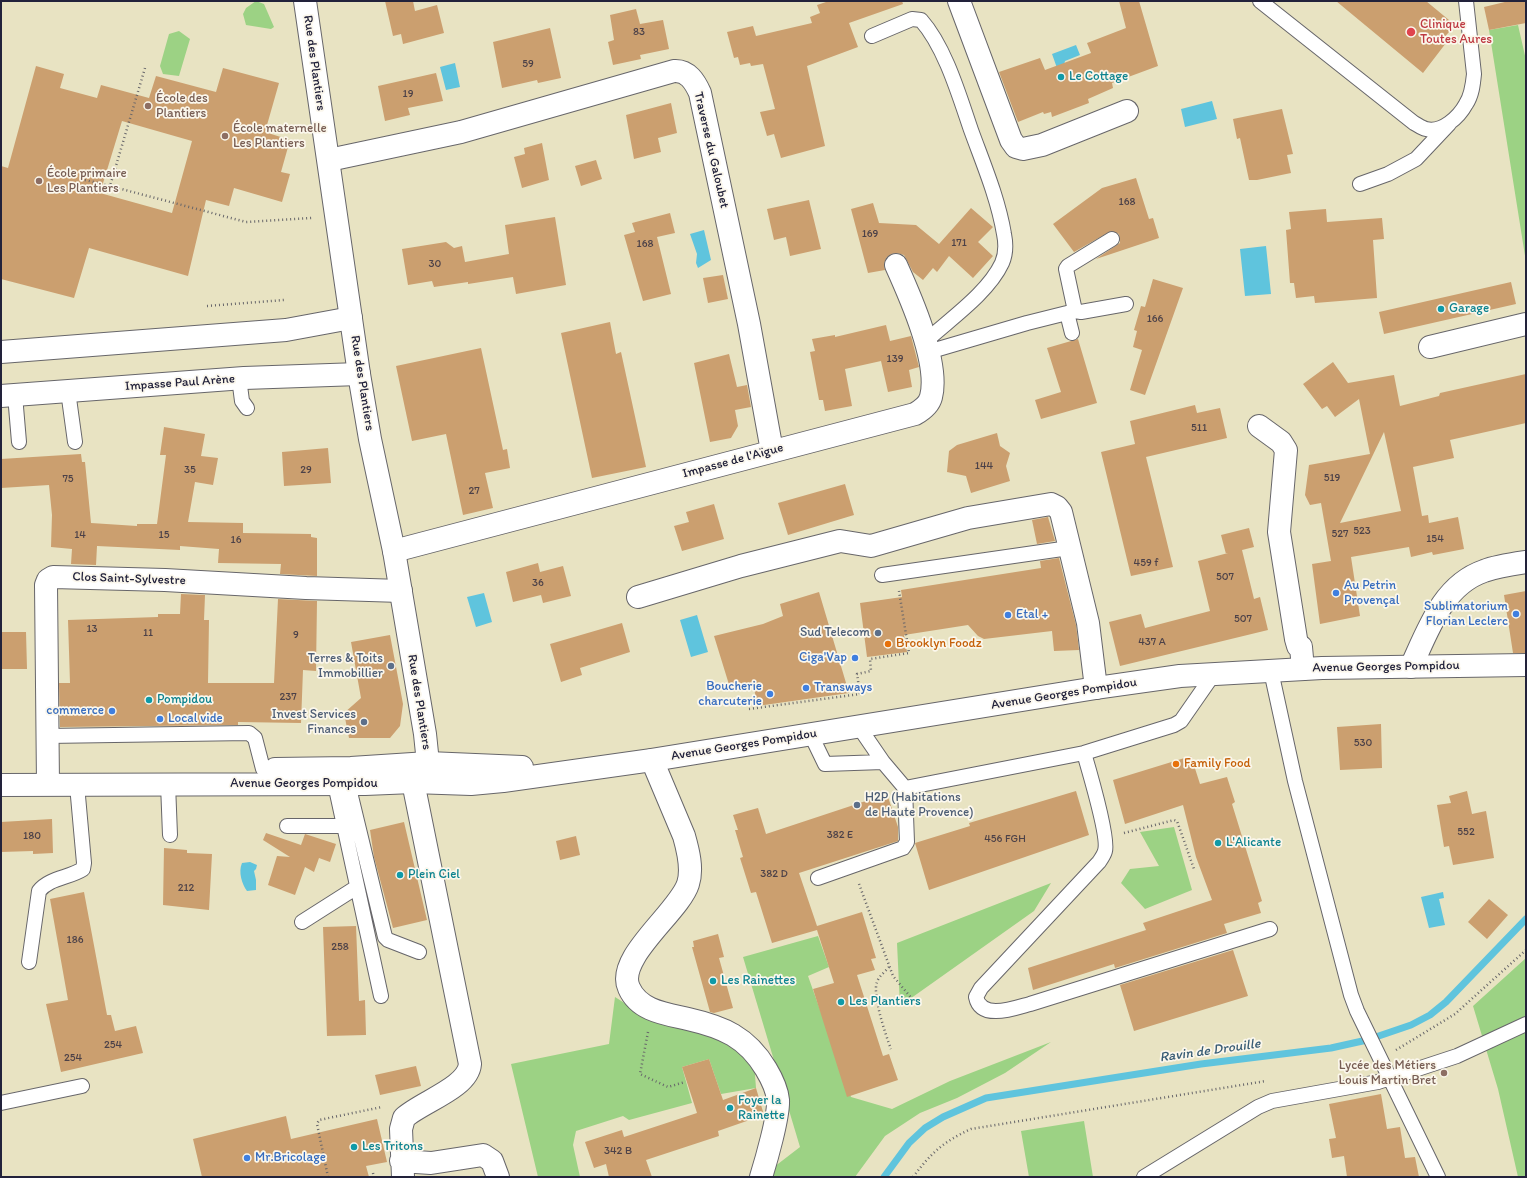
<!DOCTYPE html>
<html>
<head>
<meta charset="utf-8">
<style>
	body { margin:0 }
	#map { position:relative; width:1527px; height:1178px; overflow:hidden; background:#e8e3c2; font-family:Itim,sans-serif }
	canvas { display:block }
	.frame { position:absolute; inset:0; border:2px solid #22223b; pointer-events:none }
</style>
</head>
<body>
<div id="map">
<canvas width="1527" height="1178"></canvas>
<div class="frame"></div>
</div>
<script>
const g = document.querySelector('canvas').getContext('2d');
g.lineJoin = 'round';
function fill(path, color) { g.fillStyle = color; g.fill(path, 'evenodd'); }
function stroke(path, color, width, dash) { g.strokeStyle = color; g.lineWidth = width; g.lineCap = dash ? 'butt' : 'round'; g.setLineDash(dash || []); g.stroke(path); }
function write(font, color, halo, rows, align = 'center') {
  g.font = font + ' Itim,sans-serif'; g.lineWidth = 3.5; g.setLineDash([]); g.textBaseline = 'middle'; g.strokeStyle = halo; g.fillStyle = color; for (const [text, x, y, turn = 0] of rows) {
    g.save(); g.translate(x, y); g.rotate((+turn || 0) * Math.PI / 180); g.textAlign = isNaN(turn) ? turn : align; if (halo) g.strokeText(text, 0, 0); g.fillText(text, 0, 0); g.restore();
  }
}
fill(new Path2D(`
	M256,1l8,3 10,23 -3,2 -25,-4 -3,-11 3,-6z
	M1518,25l8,35v202l-37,-232z
	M179,31l11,8 -11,37 -16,-2 -3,-8 9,-32z
	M1174,827l18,63 -47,19 -24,-26 9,-14 29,-3 -19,-34z
	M1051,883l-17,28 -134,95 -3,-63z
	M818,936l11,31 -21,9 43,121 41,12 58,-28 101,-39 -46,31 -48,25 -37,15 -35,23 -30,41h-84l3,-10 26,-20 -57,-190z
	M1526,958v219h-8l-20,-88 -25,-83z
	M615,997l38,24 69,15 32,26 2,26 -35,6 -12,-35 -27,8 10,36 -63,17 -6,-4 -47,15 -3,14 7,32h-42l-27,-113 98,-20z
	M1084,1121l9,56h-64l-8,-46z`), '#9cd284');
fill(new Path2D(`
	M1076,45l4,10 -15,6 -1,4 -7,3 -5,-14z
	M455,63l5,24 -14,3 -6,-23z
	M1212,101l5,18 -32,8 -4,-18z
	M704,230l7,30 -13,8 -2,-5 1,-9 -7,-20z
	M1266,246l5,48 -26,2 -5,-47z
	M484,593l8,29 -16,5 -9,-30z
	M697,615l11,37 -17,5 -11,-37z
	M250,862l7,3 -1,4 -2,2 2,9v10l-9,1c-5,-7 -9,-19 -5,-28z
	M1443,892l1,6 -5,1 6,26 -16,3 -8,-31z`), '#5fc4dd');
stroke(new Path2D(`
	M884,1177l25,-34 16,-15 18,-11 43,-19 215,-34 130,-16 36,-8 44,-15 19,-10 16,-13 80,-83`), '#5fc4dd', 7);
fill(new Path2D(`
	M385,1h28l2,10 22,-6 7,28 -41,11 -2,-10 -8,2z
	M829,1h73l1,3 -54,19 9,24 -51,19 18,80 -44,12 -7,-24 -7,2 -7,-24 15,-3 -12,-45 -12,2 -1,-3 -10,2 -2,-8 -4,1 -7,-26 26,-6 3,10 56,-13 -2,-6 10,-4 -3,-8z
	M1119,1h20l19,65 -46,17 1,5 -25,11 1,4 -37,14 -1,-5 -7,2 -1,-2 -25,10 -19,-50 41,-14 5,12 46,-17 -4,-10 39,-15z
	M1336,1h90l29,24 -13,15 4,3 -23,30z
	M1509,1h17v22l-37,7 -5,-23z
	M636,9l4,15 23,-4 6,29 -29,6 1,4 -28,6 -5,-23 6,-2 -4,-25z
	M550,28l11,50 -23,5 -1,-3 -35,8 -9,-46z
	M36,66l28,8 -4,14 37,10 4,-13 48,13 7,-22 60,16 7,-24 56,15 -14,49 25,8 -9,32 9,2 -8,28 -48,-14 -5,18 -23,-6 -18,76 -99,-28 -15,50 -73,-19v-113l7,2zM122,121l70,20 -20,72 -72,-20z
	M436,73l7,28 -35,7 2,7 -25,6 -7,-35z
	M671,103l6,30 -19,5 3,14 -27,7 -8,-44z
	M1282,109l11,45 -6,1 4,18 -34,7h-8l-9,-42 -3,1 -4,-20z
	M542,143l7,37 -27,8 -8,-31 11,-3 -1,-6z
	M596,160l6,19 -21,7 -6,-20z
	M1136,178l13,41 4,-1 6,20 -63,21 24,-16 -1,-9 -8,-3 -37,21 -21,-28 49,-36z
	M809,200l12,49 -31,7 -4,-19 -12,3 -7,-31z
	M873,203l6,20 37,2 23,19 32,-36 22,19 -15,15 15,14 -20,22 -24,-22 -12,16 -4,-4 -10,12 -10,-8 -9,-17 -7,-2 -6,1 -5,4 -2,6 1,6 -17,3 -17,-64z
	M1326,209l1,13 55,-4 2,21 -11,1 4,58 -62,5 -1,-7 -18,2 -2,-15h-4l-4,-53 5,-1 -2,-17z
	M670,213l5,20 -18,4 14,57 -28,7 -19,-66 11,-3 -3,-9z
	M555,217l11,68 -50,9 -3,-17 -45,7v-2l-34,5 -2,-6 -24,4 -6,-36 44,-7 8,6 8,-2 3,16 44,-8 -4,-29z
	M723,275l5,24 -20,4 -5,-25z
	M1153,279l30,9 -38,107 -15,-5 12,-40 -9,-3 4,-16 -3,-1 7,-24 4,1z
	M1511,282l5,22 -132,30 -5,-22z
	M610,322l6,32 5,-2 25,115 -54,11 -31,-145z
	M886,325l4,16 21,-5 8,31 -10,3 3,17 -24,5 -7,-31 -36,8 7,37 -27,5 -2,-11h-4l-9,-48 5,-1 -3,-12 23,-4v2z
	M1078,339l19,64 -56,16 -6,-19 26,-8 -14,-44z
	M481,348l22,102 4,-1 3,19 -25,5 8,35 -30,7 -17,-81 -34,7 -16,-75z
	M729,354l8,33 10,-2 4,22 -16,3 3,16 -7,12 -21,4 -16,-79z
	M1333,362l15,21 46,-8 6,31 39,-10 1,-3 86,-19v49l-76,17 4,18 -41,9 9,49 6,-1 1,8 29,-6 6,32 -31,6 -1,-3 -21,5 -2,-10 -58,10 9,59 -40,8 -8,-60 19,-3 -10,-58 -11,2 -5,-10 4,-30 61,-11 -11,-55 -24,18 -8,-11 -5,3 -19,-25zM1384,432l17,79 -61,12 31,-64z
	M1195,405l2,8 23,-5 7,30 -81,19 27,110 -42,9 -30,-124 34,-8 -5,-23z
	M164,427l41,7 -4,22 17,2 -5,27 -18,-3 -7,40 55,1v10l68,1v3l6,1v38l-37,-2 1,-10 -63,-1 1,-14 -39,-3v4l-83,-4 -1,19 -25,-1 1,-15 -21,-2 1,-32 -3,-30 -48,3v-29l80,-5 1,8h3l6,61 46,3v-2h20l9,-69h-6z
	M997,433l3,13 10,7 -4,13 4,15 -39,12 -5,-17 -19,-4 2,-21 8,-6z
	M328,448l3,35 -47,3 -2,-34z
	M845,484l9,31 -66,20 -10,-32z
	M714,504l10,35 -42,12 -8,-25 15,-4 -3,-10z
	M1048,517l7,24 -18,3 -5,-24z
	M1249,528l5,19 -12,3 12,49 6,-2 8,33 -148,36 -11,-44 32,-8 4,14 65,-17 -12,-50 30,-8 -2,1 -5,-19z
	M1059,558l17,67 3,25 -25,1 -2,-20 -68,8 -6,-3 -10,-11 -64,10 3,17 -40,5 -7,-54 42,-6 -1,-7 140,-22 -1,-7z
	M538,563l2,9 23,-6 8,30 -28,7 -2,-8 -28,7 -7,-30z
	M1526,591v62h-13l-9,-58z
	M819,592l30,101 -92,13 -3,-19 -23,4 -17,-55 49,-12 20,-8 -3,-12z
	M181,594l24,1 -1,25h5l-1,63h66l4,-84 39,2 -1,70 -13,-1 -2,53 -63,-1v3l-178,2 -1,-44h11l-2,-63 90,-3v-3h22z
	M622,623l8,29 -50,16 2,7 -21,7 -11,-38z
	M1,632h25l1,37h-26z
	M390,635l13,69 -3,22 -10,12h-41l-5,-25 17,-15 -10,-56z
	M1381,724l1,44 -42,2 -3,-43z
	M1191,756l9,28 27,-7 8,25 -3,2 30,97 -4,2 3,10 -37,11 3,9 -112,35 -1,-4 -81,26 -5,-22 118,-38 -3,-7 69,-23 -16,-43 -13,-52 -58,19 -12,-44z
	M1076,791l13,44 -160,55 -14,-47 55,-17 -1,-3z
	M1467,791l5,23 14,-3 8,47 -41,7 -4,-19 -5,1 -7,-42 14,-2 -2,-7z
	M887,794l11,33v14l-99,32 18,53 45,-14 14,46 -5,1 4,11 -18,5 26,81 6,-2 9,26 -51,17 -34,-108 21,-6 -17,-53 -45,13 -16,-51 -5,1 -11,-35 3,-1 -8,-27h3l-5,-15 25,-7 8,26z
	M52,819l1,34 -20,1v-3l-32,1v-30z
	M404,822l23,98 -34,8 -19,-71 -4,-27z
	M266,833l35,12 4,-11 31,10 -6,18 -11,-4 -5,14 -9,-5 -10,28 -27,-10 9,-29 13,1 -27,-17z
	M576,836l4,19 -20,5 -4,-19z
	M164,848l23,2v3l25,1 -3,56 -46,-5z
	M84,892l23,123h4l4,16 21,-5 7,27 -82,19 -15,-68 22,-4 -18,-101z
	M1489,899l19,16 -21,24 -19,-17z
	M356,926l3,75 6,-1 1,35 -39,1 -4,-109z
	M718,934l6,23 -5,1 14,50 -19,5 -4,-1 -18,-65h2l-1,-6z
	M1233,950l15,46 -114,35 -14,-46z
	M709,1059l14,41 33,-12 8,27 -46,16 1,5 -73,24 6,17h-43l-3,-13 -12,4 -9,-26 37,-12 2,7 73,-24 -15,-46z
	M416,1066l5,20 -41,9 -5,-20z
	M1381,1094l6,35 13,-2 5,31 10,-1 4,20h-72l-3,-21 -12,2 -3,-19 7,-1 -7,-34z
	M286,1116l5,23 86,-20 10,43 -21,4 3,11h-167l-9,-38z`), '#cb9f6f');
const service = new Path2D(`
	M1260,1l154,122c4,2 8,5 12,6 16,4 33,-12 40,-25 6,-9 7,-20 8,-30l-8,-73
	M872,36l40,-17 9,1c24,27 38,75 50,110 12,33 27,68 33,104 2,10 2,20 -2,29 -14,30 -52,56 -76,78
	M1360,184l28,-10 28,-15 33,-35
	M1075,311l-9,-42 2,-3 44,-27
	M1067,313l5,20
	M928,352l99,-29 48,-12 6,1 45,-8
	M239,378l3,23 5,7
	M68,391l7,51
	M15,395l4,47
	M882,575l187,-27
	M1271,671l24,110 56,214 6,16 81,166
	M859,727l24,35
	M811,735l14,29 58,-2 22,26 179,-35 90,-28 7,-4 32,-46
	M47,736l202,-3 6,5 8,31
	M1084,753c5,17 25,85 21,98 -1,4 -4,8 -6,11l-118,126 -5,9c5,24 39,11 54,7l240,-75
	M168,784l2,51
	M335,784l46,212
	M348,784l37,153 3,3 31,12
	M287,826h57
	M818,878l85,-30 4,-6 -2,-54
	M302,922l55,-35
	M29,962l10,-71c10,-13 30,-13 44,-22l1,-6 -7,-78
	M1,1103l81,-17
	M1144,1177l114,-70 14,-6 106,-19 79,-26 69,-32`);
const minor = new Path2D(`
	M959,1l52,139 5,7 7,2 19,-4 85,-34
	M329,160l132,-28 213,-61c14,-1 21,11 26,22l49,231 23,127
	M1430,347l96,-23
	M1,352l285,-22 65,-12
	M1,396l243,-18 115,-4
	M1259,426l22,16 5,8 -7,82 17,107 2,7 3,1 2,22
	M394,551l521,-137c7,-4 14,-9 16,-17 9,-34 -21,-101 -35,-132
	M638,597l103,-31 99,-25 31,5 97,-28 83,-14 6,3 4,5 27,111 8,65
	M1411,667c17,-37 32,-82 73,-96 13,-5 28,-7 42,-9
	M652,760l32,76c4,14 9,33 4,48 -9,28 -73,74 -59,104 10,23 37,26 59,31 35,8 59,18 78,50 6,10 11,20 12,31 1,16 -12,61 -17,77
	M48,784l-2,-199 2,-5 5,-3 112,3 141,8 95,3
	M401,1161l30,2 52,-8 9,6 6,16
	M403,1177l-2,-48 3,-11c17,-16 64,-30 66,-54l-57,-282`);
const tertiary = new Path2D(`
	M305,1l54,373 11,65 24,112 31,183 3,29`);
const secondary = new Path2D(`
	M275,769l76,-1 77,-5 94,4
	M1,785l364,-1 48,-2 58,2 32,-3 149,-21 444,-72 84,-12 142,-8 204,-3`);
stroke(service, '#67666a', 16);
stroke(minor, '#67666a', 24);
stroke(tertiary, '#67666a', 24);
stroke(secondary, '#67666a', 24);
stroke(new Path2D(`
	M145,68l-35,118 136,36 66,-4
	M81,179l29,7
	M207,306l77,-6
	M749,709l111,-15 -3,-20 14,-3 -1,-12 39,-6 -10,-62
	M1124,833l50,-13 3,1 17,48
	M859,884l34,92 20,24
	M889,967c-4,5 -10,9 -12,15 -5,13 9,54 14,67
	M648,1032l-8,42 28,13 17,-5
	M1396,1050l59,-36 71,-64
	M373,1173l1,4
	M328,1177l-11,-53 2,-4 63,-13
	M913,1177c19,-25 30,-35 58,-48l295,-48`), '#67666a', 2.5, [1, 3]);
stroke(service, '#fff', 14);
stroke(minor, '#fff', 22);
stroke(tertiary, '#fff', 22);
stroke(secondary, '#fff', 22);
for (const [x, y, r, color] of [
	[1411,32,5,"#e0444e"],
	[1061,77,4,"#0f9aa8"],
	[148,106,4,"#8d6e63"],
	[225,136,4,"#8d6e63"],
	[39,181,4,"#8d6e63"],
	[1441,309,4,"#0f9aa8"],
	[1336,593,4,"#3f7fe0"],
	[1516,614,4,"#3f7fe0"],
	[1008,615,4,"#3f7fe0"],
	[878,633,4,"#5c6f8a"],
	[888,644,4,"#e8710a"],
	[855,658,4,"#3f7fe0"],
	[391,666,4,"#5c6f8a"],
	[806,688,4,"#3f7fe0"],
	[770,694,4,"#3f7fe0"],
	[149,700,4,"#0f9aa8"],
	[112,711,4,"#3f7fe0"],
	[160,719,4,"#3f7fe0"],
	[364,722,4,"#5c6f8a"],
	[1176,764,4,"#e8710a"],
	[857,805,4,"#5c6f8a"],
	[1218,843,4,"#0f9aa8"],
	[400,875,4,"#0f9aa8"],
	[713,981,4,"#0f9aa8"],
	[841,1002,4,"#0f9aa8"],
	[1444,1073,4,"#8d6e63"],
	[730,1108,4,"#0f9aa8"],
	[354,1147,4,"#0f9aa8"],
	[247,1158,4,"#3f7fe0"]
]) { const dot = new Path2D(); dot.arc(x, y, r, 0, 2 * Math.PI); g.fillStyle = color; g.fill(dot); stroke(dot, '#fbf7ec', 1.5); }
write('11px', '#4c4148', null, [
	["83",639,32],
	["59",528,64],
	["19",408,94],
	["168",1127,202],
	["169",870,234],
	["171",959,243],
	["168",645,244],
	["30",435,264],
	["166",1155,319],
	["139",895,359],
	["511",1199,428],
	["144",984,466],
	["35",190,470],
	["29",306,470],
	["519",1332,478],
	["75",68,479],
	["27",474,491],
	["523",1362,531],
	["527",1340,534],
	["14",80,535],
	["15",164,535],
	["154",1435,539],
	["16",236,540],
	["459 f",1146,563],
	["507",1225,577],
	["36",538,583],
	["507",1243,619],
	["13",92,629],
	["11",148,633],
	["9",296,635],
	["437 A",1152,642],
	["237",288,697],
	["530",1363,743],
	["552",1466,832],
	["382 E",840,835],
	["180",32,836],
	["456 FGH",1005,839],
	["382 D",774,874],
	["212",186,888],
	["186",75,940],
	["258",340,947],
	["254",113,1045],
	["254",73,1058],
	["342 B",618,1151]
]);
write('13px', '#be3a42', '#fbf7ec', [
	["Clinique",1420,25],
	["Toutes Aures",1420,40]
], 'left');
write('13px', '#22223b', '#fbf7ec', [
	["Rue des Plantiers",314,63,82],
	["Traverse du Galoubet",711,150,77],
	["Impasse Paul Arène",180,383,-4],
	["Rue des Plantiers",362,383,81],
	["Impasse de l'Aïgue",733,461,-15],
	["Clos Saint-Sylvestre",129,579,2],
	["Avenue Georges Pompidou",1386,667,-1],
	["Avenue Georges Pompidou",1064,694,-9],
	["Rue des Plantiers",419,702,81],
	["Avenue Georges Pompidou",744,745,-9],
	["Avenue Georges Pompidou",304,784]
]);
write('13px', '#0d838f', '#fbf7ec', [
	["Le Cottage",1069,77],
	["Garage",1449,309],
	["Pompidou",157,700],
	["L'Alicante",1226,843],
	["Plein Ciel",408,875],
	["Les Rainettes",721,981],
	["Les Plantiers",849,1002],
	["Foyer la",738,1101],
	["Rainette",738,1116],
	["Les Tritons",362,1147]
], 'left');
write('13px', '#785e54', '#fbf7ec', [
	["École des",156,99],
	["Plantiers",156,114],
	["École maternelle",233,129],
	["Les Plantiers",233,144],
	["École primaire",47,174],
	["Les Plantiers",47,189],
	["Lycée des Métiers",1436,1066,"right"],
	["Louis Martin Bret",1436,1081,"right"]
], 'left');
write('13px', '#366cbe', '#fbf7ec', [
	["Au Petrin",1344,586],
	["Provençal",1344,601],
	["Sublimatorium",1508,607,"right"],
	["Florian Leclerc",1508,622,"right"],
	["Etal +",1016,615],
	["Ciga'Vap",847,658,"right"],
	["Boucherie",762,687,"right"],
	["charcuterie",762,702,"right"],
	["Transways",814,688],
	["commerce",104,711,"right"],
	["Local vide",168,719],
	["Mr.Bricolage",255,1158]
], 'left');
write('13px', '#4e5e75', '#fbf7ec', [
	["Sud Telecom",870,633],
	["Terres & Toits",383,659],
	["Immobillier",383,674],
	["Invest Services",356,715],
	["Finances",356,730],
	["H2P (Habitations",865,798,"left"],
	["de Haute Provence)",865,813,"left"]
], 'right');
write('13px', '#c56008', '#fbf7ec', [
	["Brooklyn Foodz",896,644],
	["Family Food",1184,764]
], 'left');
write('italic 14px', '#375b74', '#fbf7ec', [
	["Ravin de Drouille",1210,1051,-8]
]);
</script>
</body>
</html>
